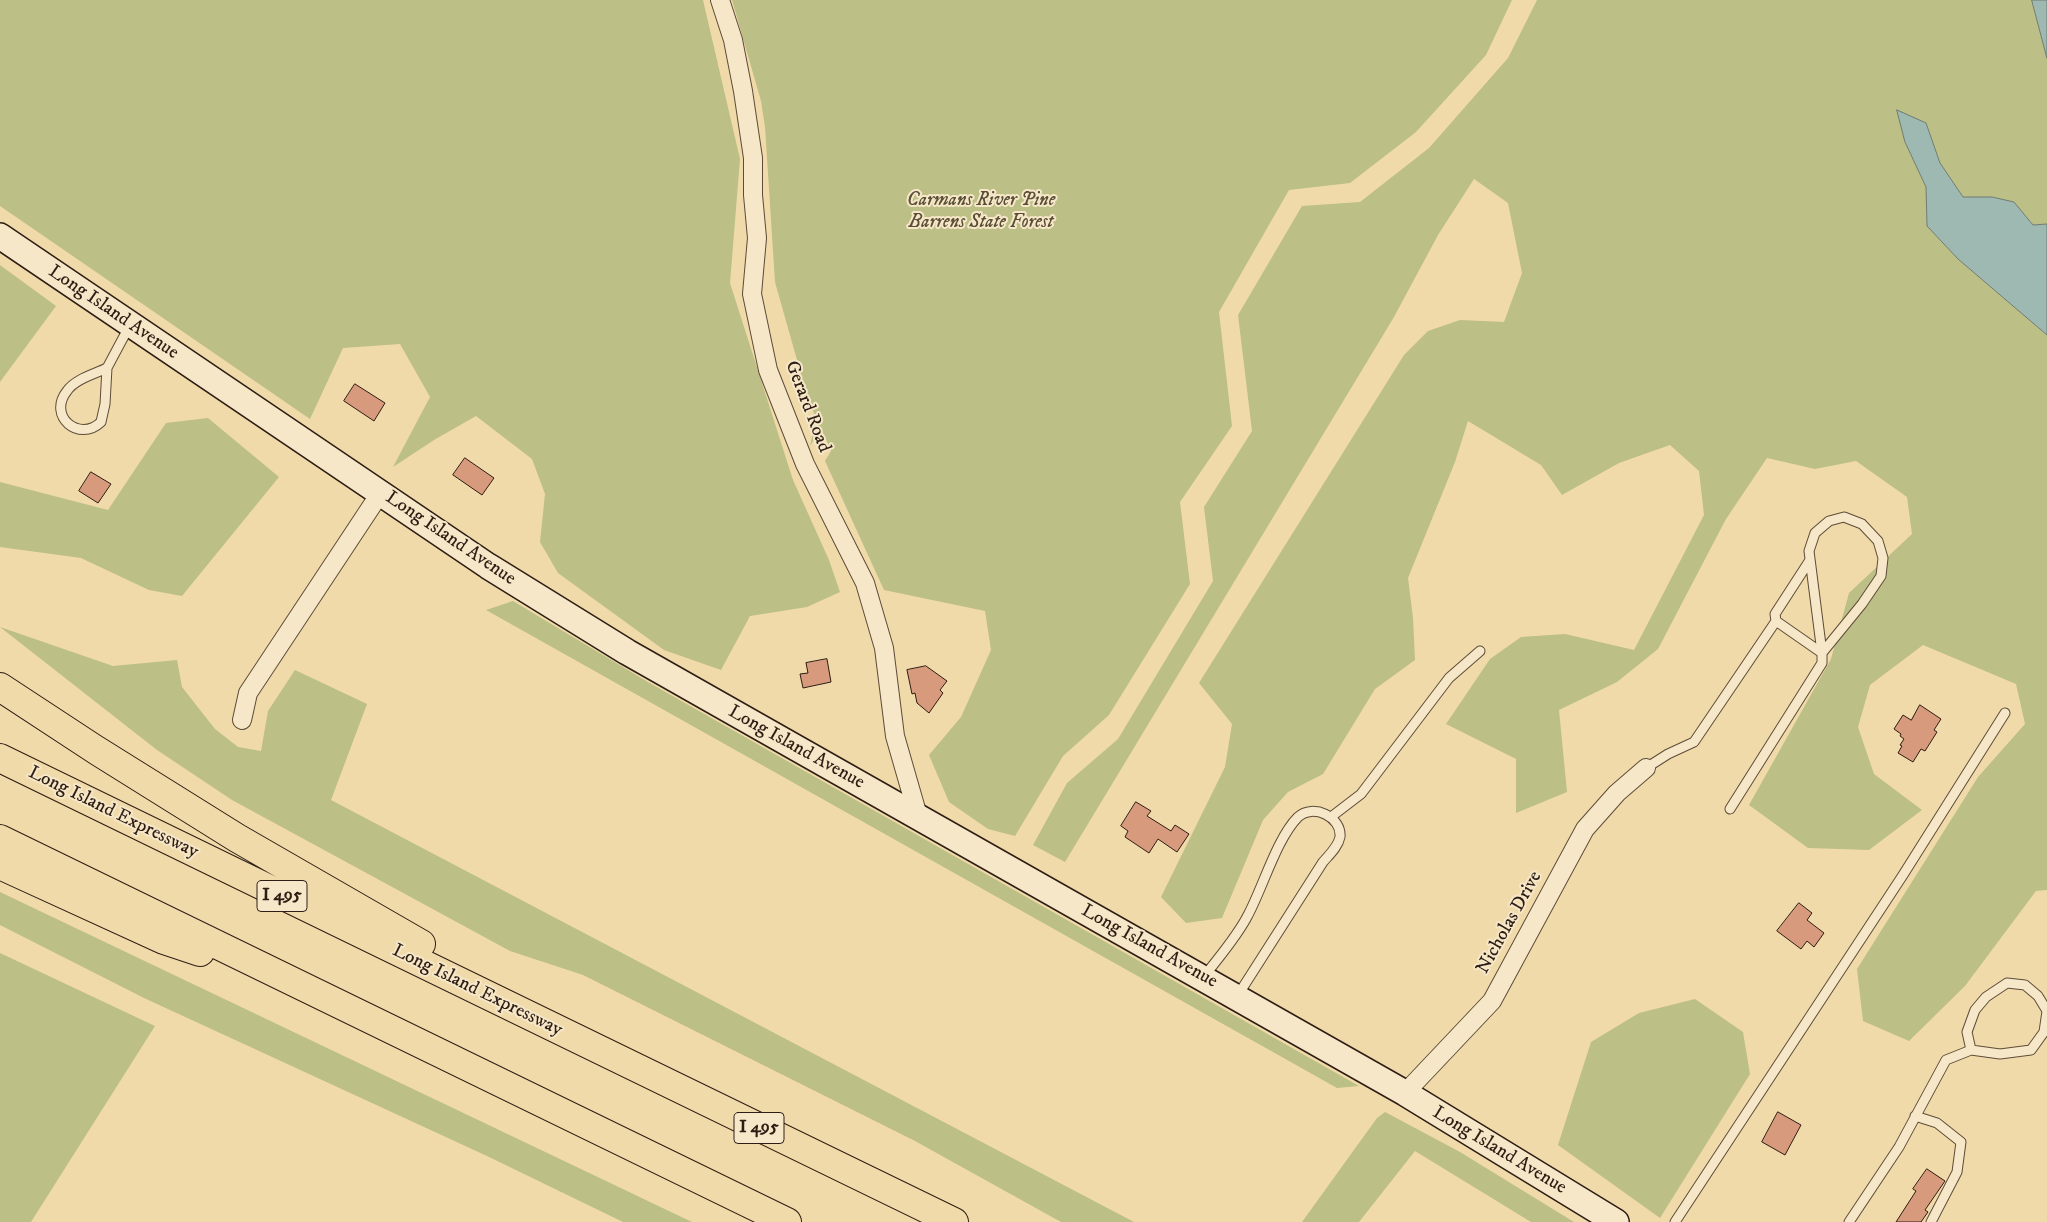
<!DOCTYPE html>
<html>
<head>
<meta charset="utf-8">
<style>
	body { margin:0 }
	canvas { display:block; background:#f0daa9 }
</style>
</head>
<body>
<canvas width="2047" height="1222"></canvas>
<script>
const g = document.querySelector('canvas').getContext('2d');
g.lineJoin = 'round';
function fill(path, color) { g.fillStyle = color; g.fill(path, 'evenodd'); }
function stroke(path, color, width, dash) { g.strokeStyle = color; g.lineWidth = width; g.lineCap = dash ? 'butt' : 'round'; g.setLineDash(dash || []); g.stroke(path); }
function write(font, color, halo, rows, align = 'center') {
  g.font = font + ' "IM FELL DW Pica",serif'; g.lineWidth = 4; g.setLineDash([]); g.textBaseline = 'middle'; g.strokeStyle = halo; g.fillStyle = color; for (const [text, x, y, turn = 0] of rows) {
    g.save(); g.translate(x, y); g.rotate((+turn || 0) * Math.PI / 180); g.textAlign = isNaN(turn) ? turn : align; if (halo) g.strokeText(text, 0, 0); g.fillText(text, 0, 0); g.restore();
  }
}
fill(new Path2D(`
	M0,0h703l37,159 -10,124 63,197 36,80 11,32 -33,15 -57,9 -29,54 -57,-20 -106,-77 -18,-31 5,-48 -13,-35 -56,-43 -42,24 -41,27 37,-70 -30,-53 -57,4 -33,71 -310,-213z
	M732,0h780l-26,55 -70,77 -66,51 -61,7 -70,122 13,114 -52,76 10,82 -81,131 -46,41 -48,80 -27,-7 -39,-27 -20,-47 32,-38 30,-67 -6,-39 -101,-21 -59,-129 6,-10 -10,-23 -11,18 6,-28 -8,-19 -33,-117 -10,-155 -4,-26z
	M1537,0h495l15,58v166l-14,1 -19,-23 -22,-5h-29l-23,-34 -14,-40 -21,19 21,45 1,39 31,33 89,76v555l-11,1 -71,95 -56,55 -46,-20 -6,-52 121,-192 47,-53 -9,-40 -93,-39 -53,40 -12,42 16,47 48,36 -53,40 -61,-2 -59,-43 82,-146 18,-66 63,-59 -5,-37 -51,-36 -41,8 -48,-11 -41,61 -68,130 -41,33 -58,28 8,82 -51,21v-54l-70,-35 44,-65 31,-22 44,-3 69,16 70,-135 -5,-44 -29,-26 -51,18 -57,32 -21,-30 -73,-44 -13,41 -47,116 5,40 2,42 -40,29 -52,85 -35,18 -25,28 -41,98 -36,5 -25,-26 64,-130 7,-43 -33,-41 205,-328 24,-24 32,-11 44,2 18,-49 -14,-70 -34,-24 -36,56 -44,82 -329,545 -32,-17 34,-62 51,-44 95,-158 -9,-74 48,-76 -14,-116 64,-109 58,-4 69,-54 79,-90z
	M0,265l56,41 -56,76z
	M208,418l71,59 -97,119 -33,-6 -68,-32 -81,-11v-65l108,28 58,-87z
	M513,601l135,81 711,404 -22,2 -851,-478z
	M0,627l113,39 64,-6 5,27 33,42 23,18 23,4 7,-40 27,-41 72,34 -36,96 803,422h-73l-146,-81 -332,-166 -73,-24 -278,-151 -75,-50z
	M0,892l692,330h-69l-136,-66 -343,-158 -144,-73z
	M0,953l155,73 -124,196h-31z
	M1695,999l48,33 7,42 -90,144 -102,-73 33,-103 48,-29z
	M1385,1112l75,40 114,70h-43l-116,-71 -56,71h-57l75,-104z`), '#bcbf86');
const water = new Path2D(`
	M2032,0h15v58z
	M1897,110l29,13 14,40 23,34h29l22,5 19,23 14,-1v111l-89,-76 -31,-33 -1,-39 -21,-45z`);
fill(water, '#9db9b1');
stroke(water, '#717b72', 1);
const building = new Path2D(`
	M355,384l30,19 -11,18 -30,-20z
	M465,458l29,20 -12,17 -29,-20z
	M91,472l20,12 -13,19 -19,-12z
	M827,659l4,23 -28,6 -3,-14 8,-1 -2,-10z
	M926,666l21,15 -7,9 3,3 -14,20 -12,-10 -2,-10 -3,1 -5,-24z
	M1920,705l21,14 -7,11 3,2 -12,19 -4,-2 -8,13 -15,-9 4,-7 -2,-1 4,-6 -4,-3 1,-2 -7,-5 9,-14 8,5z
	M1136,802l15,9 -4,5 24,15 4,-6 14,9 -12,18 -19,-13 -9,14 -24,-16 3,-6 -7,-5z
	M1799,903l13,10 -5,7 17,13 -10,14 -7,-6 -6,8 -24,-18z
	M1778,1112l23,13 -16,30 -23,-13z
	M1927,1169l18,12 -20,29 3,2 -7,10h-25l20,-31 -3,-2z`);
fill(building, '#d79a7c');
stroke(building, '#2e1d14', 1);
const lane = new Path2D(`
	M107,368c-12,6 -32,11 -40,23 -20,25 12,52 34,31l4,-18 2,-36 23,-43
	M1776,621l-1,-7 35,-54
	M1646,768l22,-14 26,-12 82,-121 46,32 -13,-102 6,-18 14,-12 15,-4 18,7 16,17 5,17 -2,18 -19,28 -40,49v10l-92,146
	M1331,817l30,-23 88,-116 31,-27
	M1203,978c15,-20 34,-41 45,-63 15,-28 29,-77 50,-98 15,-14 44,0 42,20 -2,10 -11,18 -17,25l-85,133
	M1915,1116l22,7 24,19 -4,30 -26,50
	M1675,1222l228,-347 102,-162
	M1849,1222l50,-75 47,-87 25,-10 29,4 31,-4 13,-18 3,-21 -9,-15 -13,-11 -18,-2 -21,14 -11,13 -8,22 4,18`);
const street = new Path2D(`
	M720,0l13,40 10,51 10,67v37l4,43 -5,56 16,76 37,94 60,119 19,65 11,88 23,80
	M242,720l6,-27 133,-201
	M1405,1093l87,-92 93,-172 32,-36 29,-25`);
const secondary = new Path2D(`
	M0,236l488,330 139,86 778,441 211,129`);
const highway = new Path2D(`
	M0,687l96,63 141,88 184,106
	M0,758l954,464
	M0,839l787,383
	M0,865l164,75 36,12`);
stroke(lane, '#5e4c39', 11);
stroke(street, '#5e4c39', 20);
stroke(secondary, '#2e1d14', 28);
stroke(highway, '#2e1d14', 30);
stroke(lane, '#f5e7c7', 9);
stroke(street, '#f5e7c7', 18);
stroke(secondary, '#f5e7c7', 25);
stroke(highway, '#f0daa9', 28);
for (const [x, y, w] of [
	[282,896,50],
	[759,1128,50]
]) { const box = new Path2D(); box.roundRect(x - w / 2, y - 15.5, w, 31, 4); g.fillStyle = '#f5e7c7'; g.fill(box); stroke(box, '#2e1d14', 1); }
write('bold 18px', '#2e1d14', null, [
	["I 495",282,896],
	["I 495",759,1128]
]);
write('italic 19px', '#594e36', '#f5e7c7', [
	["Carmans River Pine",981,201],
	["Barrens State Forest",981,223]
]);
write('19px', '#2e1d14', '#f5e7c7', [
	["Long Island Avenue",113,313,34],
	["Gerard Road",807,407,69],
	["Long Island Avenue",450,539,34],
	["Long Island Avenue",796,748,29],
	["Long Island Expressway",113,813,26],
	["Nicholas Drive",1510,923,-61],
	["Long Island Avenue",1149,947,29],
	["Long Island Expressway",477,991,26],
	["Long Island Avenue",1499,1151,31]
]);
</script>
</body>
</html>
